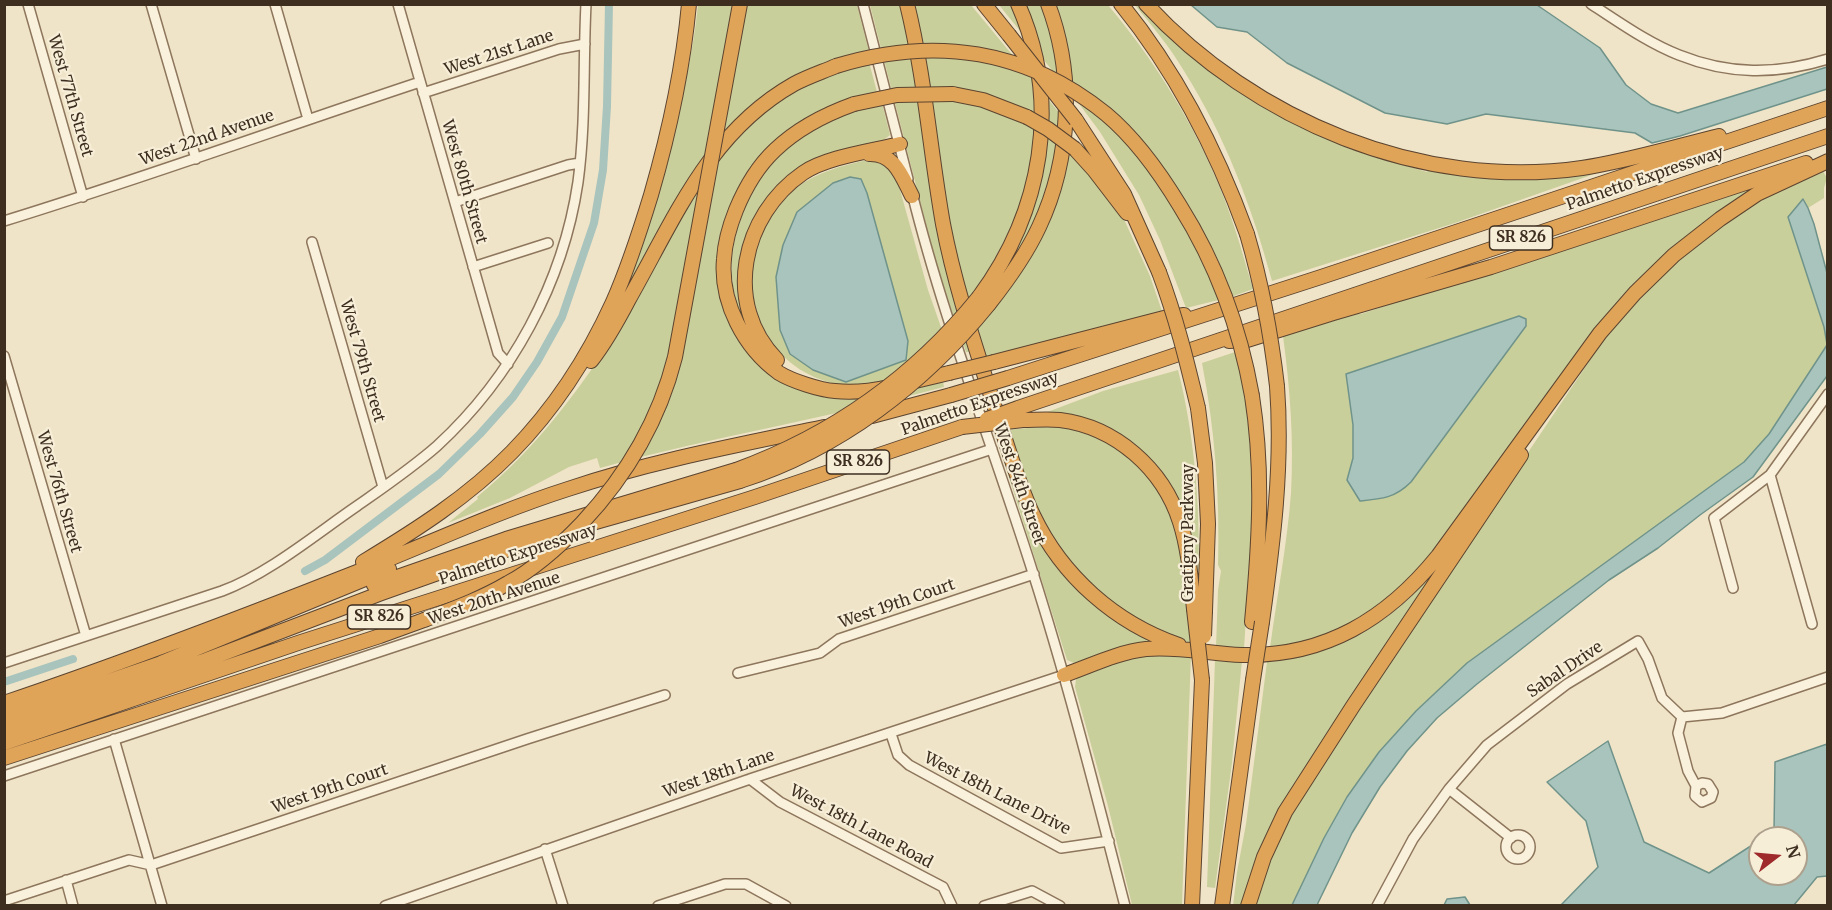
<!DOCTYPE html>
<html>
<head>
<meta charset="utf-8">
<style>
	body { margin:0 }
	#map { position:relative; width:1832px; height:910px; overflow:hidden; background:#f0e4c8; font-family:Merriweather,serif }
	canvas { display:block }
	.frame { position:absolute; inset:0; border:6px solid #3d2e20; pointer-events:none }
	.north { position:absolute; left:1748px; top:826px; width:60px; height:60px; box-sizing:border-box; background:#f7eed8; border:2px solid #ada18e; border-radius:50%; rotate:74deg; font-size:16px; font-weight:700; line-height:24px; text-align:center; color:#3d2e20 }
	.north::after { content:''; display:block; margin:auto; width:21px; height:27px; background:#9e2a2b; clip-path:polygon(50% 0,100% 100%,50% 72%,0 100%) }
</style>
</head>
<body>
<div id="map">
<canvas width="1832" height="910"></canvas>
<div class="frame"></div>
<div class="north">N</div>
</div>
<script>
const g = document.querySelector('canvas').getContext('2d');
g.lineJoin = 'round';
function fill(path, color) { g.fillStyle = color; g.fill(path, 'evenodd'); }
function stroke(path, color, width, dash) { g.strokeStyle = color; g.lineWidth = width; g.lineCap = dash ? 'butt' : 'round'; g.setLineDash(dash || []); g.stroke(path); }
function write(font, color, halo, rows, align = 'center') {
  g.font = font + ' Merriweather,serif'; g.lineWidth = 4.5; g.setLineDash([]); g.textBaseline = 'middle'; g.strokeStyle = halo; g.fillStyle = color; for (const [text, x, y, turn = 0] of rows) {
    g.save(); g.translate(x, y); g.rotate((+turn || 0) * Math.PI / 180); g.textAlign = isNaN(turn) ? turn : align; if (halo) g.strokeText(text, 0, 0); g.fillText(text, 0, 0); g.restore();
  }
}
fill(new Path2D(`
	M698,5h159l12,47 -112,52 -130,189 -4,-2c29,-94 65,-188 75,-286z
	M870,5h35l65,347h-4l-22,-63 -11,-37z
	M913,5h58l43,52 -38,-9 -54,-3z
	M999,5h15l11,32z
	M1026,5h15l9,27 10,45 -5,-3 -12,-15z
	M1052,5h56c43,51 80,109 107,171 16,36 27,75 38,113l-22,8 -45,11 -26,-68 -21,-45 -39,-63 -26,-35z
	M1135,5h8l164,123 43,21 77,23 1,-3 36,5 133,-4v3l-142,50 -183,58c-20,-74 -47,-145 -88,-210 -14,-24 -32,-45 -49,-66z
	M924,55l38,2 65,16 9,11 2,32 -110,-28z
	M869,62l8,30 -25,7 -83,54 -47,98 14,79 75,62 16,5 33,2 35,-6 48,-12 1,6c-114,31 -230,49 -344,81l-3,-10 -28,9 -59,31 -62,25 30,-24 -1,-2c59,-48 105,-110 145,-174 49,-80 84,-177 167,-229 24,-15 52,-24 80,-32z
	M930,99c43,3 68,11 107,30 -8,65 -31,121 -71,173l-19,-83z
	M1048,99l12,15c-2,54 -20,102 -48,148l-1,-2c25,-51 39,-104 37,-161z
	M882,103l8,32 -10,8 -59,16 -65,65 -10,96 -3,1c-6,-15 -10,-29 -11,-45 -3,-50 25,-107 66,-137 25,-18 54,-28 84,-36z
	M1068,151l12,10 42,54 28,61 13,38 -179,46 -10,-29 35,-43z
	M867,160l18,3 12,16 31,111 14,40c-15,16 -31,29 -48,43 -4,4 -9,10 -14,12 -8,4 -22,2 -31,1 -102,-11 -129,-134 -54,-197 21,-17 46,-23 72,-29zM776,277l115,3 17,61 -118,13 -10,-23z
	M1821,168l6,10 -3,10v10l-16,10 -4,-8 23,145 -58,89 -25,28 -277,201 -51,48 -37,41 -32,45 -23,41 -32,67 -38,1 16,-50 27,-53 164,-251 152,-226 58,-63 82,-61z
	M1771,179l-115,89 -234,304 -68,52 -45,17 -39,7c7,-52 17,-103 21,-155 3,-53 -1,-105 -8,-157l70,-23 8,1zM1519,316l7,3v7l-115,156 -64,-2 6,-22v-33l-7,-51z
	M1238,351l18,108 -12,190 -28,-2 2,-57 3,-19 -3,-6c2,-68 -3,-135 -16,-202z
	M1178,370c18,71 23,147 20,220l-8,-42 -51,-96 -97,-38 61,-23z
	M1049,426c49,6 80,22 108,62 4,6 9,12 12,19 16,39 19,94 22,136l-39,-13 -63,-43 -47,-61 -35,-96z
	M997,432l53,123 103,82 1,7 -70,20 -10,-1 -7,-3 -72,-227z
	M1461,532l-164,255 -51,118 -13,1 4,-34 9,-48 21,-162c57,-6 118,-34 156,-78 14,-16 26,-35 38,-52z
	M1147,652l44,2 -9,251h-50l-24,-99 -33,-119 1,-8 6,-6z
	M1215,659l27,2 -10,102 -17,125 -8,-1z`), '#c9cf9b');
const water = new Path2D(`
	M1191,5h346l63,43 26,37 25,19 27,9 149,-46v22l-147,47 -28,7 -17,-10 -149,-19 -39,10 -62,-11 -98,-50 -40,-31 -30,-5z
	M850,177l11,2 6,14 41,148 -2,19 -60,22 -33,-12 -23,-16 -10,-24 -4,-53 7,-32 14,-33 36,-29z
	M1803,199l5,9 6,16 13,49v71l-3,-17 -36,-110z
	M1519,316l7,3v7l-115,156c-16,16 -29,17 -51,19l-13,-21 6,-22v-33l-7,-51z
	M1827,345v31l-74,101 -53,38 -42,33 -49,32 -132,104 -40,34 -30,33 -27,36 -28,46 -35,72h-25l32,-67 23,-41 32,-45 37,-41 51,-48 277,-201 25,-28z
	M1608,741l36,101 65,31 51,-33v34h36v-36h-33l11,-7 1,-69 52,-18v132l-10,1 -23,28h-233l37,-38 -12,-46 -39,-39z
	M1465,897l5,8h-26l3,-6z`);
fill(water, '#a9c4bc');
stroke(water, '#6f938a', 1.5);
stroke(new Path2D(`
	M305,571l20,-11 114,-86 41,-40 33,-37 24,-35 25,-45 32,-94 9,-53 4,-64 2,-102
	M4,682l69,-23`), '#a9c4bc', 8);
const minor = new Path2D(`
	M28,4l55,193
	M151,4l45,155
	M275,4l33,115
	M398,4l100,349 10,11
	M863,4l45,175
	M1591,4c28,18 57,39 88,51 50,20 97,20 149,4
	M423,93l136,-44 26,-5
	M912,193c32,129 81,253 121,380 35,110 63,221 92,333
	M455,202l113,-37 12,-2
	M4,221c140,-43 277,-93 416,-139
	M312,242l71,245
	M473,267l75,-24
	M4,356l82,280
	M1770,475l42,149
	M1733,588l-19,-70 56,-43 58,-81
	M4,663l218,-72c46,-17 94,-57 135,-85 27,-19 55,-38 80,-60 75,-69 126,-163 141,-264 8,-59 5,-119 8,-178
	M738,673l82,-20 19,-14 195,-65
	M1682,717l-4,16 10,38 8,15 -1,10 7,6 9,-4 2,-6 -5,-8 -6,-1 -6,3
	M891,734l7,21 11,10 152,83 48,-7
	M114,739l48,167
	M4,776l988,-327
	M750,779l30,23 163,85 9,19
	M1449,789l62,49
	M1506 847a12 12 0 1 1 24 0a12 12 0 1 1-24 0Z
	M545,849l18,57
	M66,880l7,26
	M4,901l125,-41 22,5 376,-126 138,-44
	M385,906l365,-127 314,-104
	M658,906l67,-22h21l40,22
	M984,906l48,-15 28,15
	M1377,906l36,-67 36,-50 38,-44 80,-61 71,-43 10,18 14,39 20,19 40,-4 106,-36`);
const highway = new Path2D(`
	M907,4c18,73 23,147 36,220 12,63 33,124 52,184 12,36 22,73 38,107 29,61 82,108 146,130
	M984,4l25,31
	M1121,4c56,69 96,147 126,230
	M1146,4c108,117 276,187 436,164 46,-7 92,-21 137,-32
	M953,94l30,6 44,17
	M854,104c-28,10 -57,25 -79,46 -17,16 -30,38 -39,60 -6,15 -11,32 -12,49 -4,43 20,89 55,114 13,8 41,17 56,18 18,2 36,0 54,-4
	M1076,120l48,74 35,78
	M1075,149l19,21 33,43
	M869,154c26,-1 33,23 43,42
	M979,297c63,-85 83,-194 39,-293
	M989,304c19,-24 37,-49 50,-77 32,-68 36,-152 9,-223
	M1229,341l18,-1 86,-27 158,-46 315,-104
	M777,360c-55,-56 -35,-145 26,-187 23,-16 69,-22 97,-29
	M591,361c15,-19 27,-41 38,-62 46,-81 80,-167 165,-215 13,-7 28,-12 42,-18
	M994,362l170,-44 20,-3
	M1008,378l313,-101 507,-169
	M911,382l38,-9
	M1018,408l810,-272
	M1198,408l7,55 3,61 -3,87
	M872,416l79,-21
	M1023,420c12,0 24,-1 37,0 56,7 103,49 120,102 9,28 11,59 14,87
	M363,562c53,-32 105,-65 149,-110 42,-43 76,-95 101,-150 15,-34 27,-71 38,-107 18,-62 32,-126 38,-191
	M374,585l132,-46 230,-69
	M1252,622c7,-76 12,-150 0,-226
	M1262,622c11,-79 21,-156 15,-236
	M161,663l228,-94
	M1064,675c26,-9 54,-23 82,-26 33,-3 64,5 96,6 83,2 145,-36 196,-99l162,-223 35,-40 39,-38 46,-36 37,-25 71,-33
	M4,703c119,-40 236,-85 353,-131 71,-28 139,-60 211,-83 84,-28 170,-44 256,-62
	M4,717l166,-57
	M4,730l202,-70 173,-66 93,-33 92,-30 176,-50
	M4,743l297,-101 454,-145 207,-70
	M4,758l376,-122 44,-16
	M1192,906l10,-226
	M1222,906l31,-226
	M1248,906l16,-49 21,-45 68,-106 168,-251`);
stroke(minor, '#8d765c', 12);
stroke(highway, '#5b4430', 16);
stroke(minor, '#faf1dc', 9);
stroke(highway, '#e0a458', 14);
const highwayBridge = new Path2D(`
	M1009,35l67,85
	M836,66c98,-30 190,-17 270,48 30,25 54,59 74,92 37,59 60,122 72,190
	M854,104l43,-9 56,-1
	M1027,117l21,12 27,20
	M1247,234c15,51 24,100 30,152
	M1159,272c17,45 28,90 39,136
	M949,373l45,-11
	M951,395l57,-17
	M987,419l31,-11
	M962,427l61,-7
	M736,470c96,-35 179,-94 243,-173
	M740,481c100,-32 184,-97 249,-177
	M1194,609l8,71
	M424,620c29,-11 57,-21 84,-37 28,-15 52,-37 74,-60 45,-48 77,-102 93,-166l65,-353
	M1204,636l1,-25
	M1253,680l9,-58`);
stroke(highwayBridge, '#5b4430', 16, []);
stroke(highwayBridge, '#e0a458', 14);
for (const [x, y, w] of [
	[1521,238,63],
	[858,462,63],
	[379,617,63]
]) { const box = new Path2D(); box.roundRect(x - w / 2, y - 12, w, 24, 4.5); g.fillStyle = '#f7eed8'; g.fill(box); stroke(box, '#3d2e20', 1.5); }
write('bold 15px', '#3d2e20', null, [
	["SR 826",1521,238],
	["SR 826",858,462],
	["SR 826",379,617]
]);
write('16px', '#3d2e20', '#f7eed8', [
	["West 21st Lane",499,53,-18],
	["West 77th Street",70,96,74],
	["West 22nd Avenue",207,138,-19],
	["Palmetto Expressway",1645,179,-19],
	["West 80th Street",464,182,74],
	["West 79th Street",362,361,74],
	["Palmetto Expressway",980,404,-19],
	["West 84th Street",1019,484,71],
	["West 76th Street",59,492,74],
	["Gratigny Parkway",1188,533,-90],
	["Palmetto Expressway",518,555,-18],
	["West 20th Avenue",494,599,-18],
	["West 19th Court",897,604,-19],
	["Sabal Drive",1565,670,-34],
	["West 18th Lane",719,774,-19],
	["West 19th Court",330,789,-19],
	["West 18th Lane Drive",997,794,27],
	["West 18th Lane Road",861,827,28]
]);
</script>
</body>
</html>
